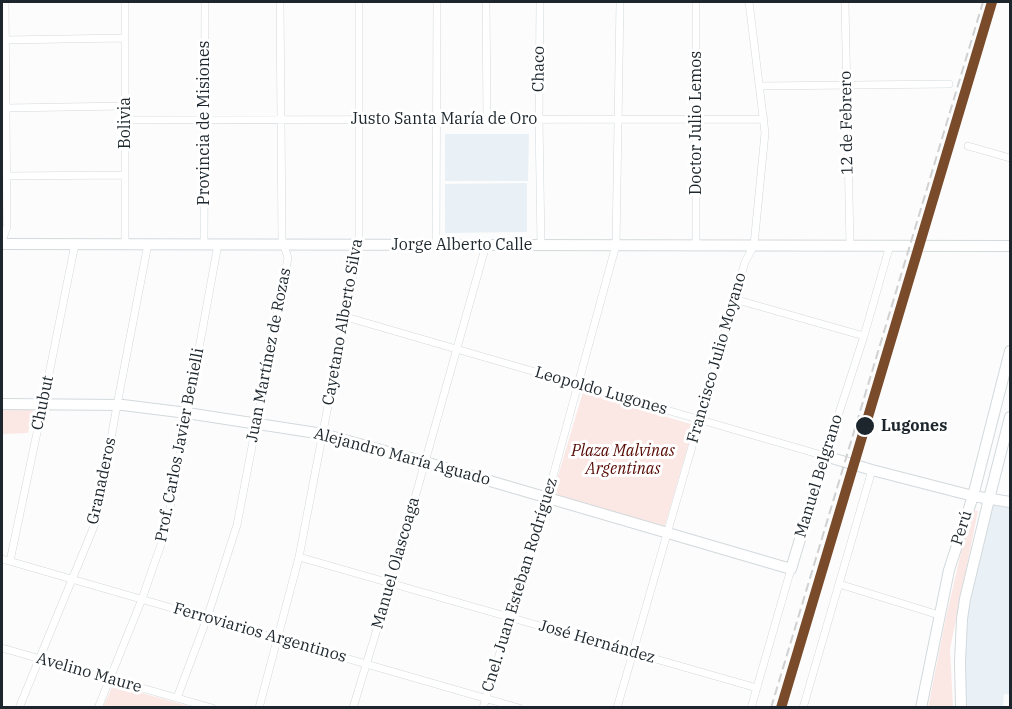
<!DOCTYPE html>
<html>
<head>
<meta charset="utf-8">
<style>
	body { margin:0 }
	#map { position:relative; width:1012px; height:709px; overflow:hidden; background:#fcfcfc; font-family:"IBM Plex Serif",serif }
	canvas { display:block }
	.frame { position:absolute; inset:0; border:3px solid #1c262c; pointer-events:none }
</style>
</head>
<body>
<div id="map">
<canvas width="1012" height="709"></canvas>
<div class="frame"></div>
</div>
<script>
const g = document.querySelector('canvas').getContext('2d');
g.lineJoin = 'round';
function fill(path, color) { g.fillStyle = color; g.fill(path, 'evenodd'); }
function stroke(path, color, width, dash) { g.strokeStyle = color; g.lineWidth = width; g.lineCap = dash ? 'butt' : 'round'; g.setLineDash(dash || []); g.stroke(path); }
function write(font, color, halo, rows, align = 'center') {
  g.font = font + ' "IBM Plex Serif",serif'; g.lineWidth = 6; g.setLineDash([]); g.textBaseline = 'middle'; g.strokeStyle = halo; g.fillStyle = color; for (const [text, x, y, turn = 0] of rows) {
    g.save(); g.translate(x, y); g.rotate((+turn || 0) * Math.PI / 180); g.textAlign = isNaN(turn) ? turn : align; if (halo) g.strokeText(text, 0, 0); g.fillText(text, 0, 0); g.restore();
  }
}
fill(new Path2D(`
	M445,134h84l-1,47h-83z
	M527,183v49l-82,1v-49z
	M991,504l19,3v188l-6,-1 -1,13 -36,1 -3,-23 2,-75z`), '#e9f1f6');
fill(new Path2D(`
	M583,392l111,33 -30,104 -112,-33z
	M2,410h31l-5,23 -26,1z
	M971,510l7,1 -28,138 3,58 -25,1 18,-91z
	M113,685l79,22h-89z`), '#fbe8e5');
const street = new Path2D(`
	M125,2v242
	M486,2l1,117
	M540,2l-1,117 2,126
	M696,2v243
	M845,2l5,243
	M5,40l120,-2
	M760,86l189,-2
	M7,108l118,-2
	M125,120l639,-1
	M968,146l42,12
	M7,176l118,-1
	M2,241l5,-14 -2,-225
	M204,244l1,-242
	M436,244l1,-242
	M734,299l130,37
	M346,317l479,139 39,-120 26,-91
	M299,557l458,131
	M2,559l517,149
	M10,561l33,-157 32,-160
	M839,584l100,31
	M2,648l210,60
	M177,698l30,-80 30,-93 51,-267 -6,-19 -2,-237
	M19,708l78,-189 20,-114 31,-161
	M98,708l44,-109 24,-69 52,-286
	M259,708l40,-151 60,-313v-242
	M353,708l38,-125 95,-338
	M483,708l64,-210 69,-253 4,-243
	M617,708l128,-446 9,-17 11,-112 -16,-131
	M751,708l40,-139
	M803,708l69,-238`);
const secondary = new Path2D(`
	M2,244l1008,2
	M2,404l121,1 64,8 136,21 102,28 366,107 34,-113 47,14 101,26 37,6
	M921,708l28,-138 24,-74 37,-145
	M961,708l-1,-46 2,-43 3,-20 24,-100 21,-82`);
stroke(street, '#d3d9dc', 8);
stroke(secondary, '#d3d9dc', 12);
stroke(street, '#fff', 7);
stroke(secondary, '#fff', 10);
stroke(new Path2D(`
	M771,708l212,-706`), '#d0d1d2', 2, [9, 4.5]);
stroke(new Path2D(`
	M781,708l211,-706`), '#7a4b2a', 10);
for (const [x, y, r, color] of [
	[865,426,10,"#1c262c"]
]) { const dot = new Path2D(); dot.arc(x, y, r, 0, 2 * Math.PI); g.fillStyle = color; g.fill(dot); stroke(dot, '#fff', 2); }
write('16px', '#1c262c', '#fff', [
	["Chaco",539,69,-89],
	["Justo Santa María de Oro",444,119],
	["Bolivia",125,123,-90],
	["Provincia de Misiones",204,123,-90],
	["Doctor Julio Lemos",696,123,-90],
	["12 de Febrero",847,123,-91],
	["Jorge Alberto Calle",462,245],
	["Cayetano Alberto Silva",343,322,-80],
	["Juan Martínez de Rozas",269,355,-79],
	["Francisco Julio Moyano",717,358,-74],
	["Leopoldo Lugones",601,391,16],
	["Chubut",43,403,-78],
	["Prof. Carlos Javier Benielli",180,445,-79],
	["Alejandro María Aguado",402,457,15],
	["Manuel Belgrano",819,476,-73],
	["Granaderos",102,481,-78],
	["Perú",962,528,-72],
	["Manuel Olascoaga",396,563,-74],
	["Cnel. Juan Esteban Rodríguez",520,585,-73],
	["Ferroviarios Argentinos",260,633,16],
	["José Hernández",597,642,16],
	["Avelino Maure",89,673,16]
]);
write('bold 16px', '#1c262c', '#fff', [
	["Lugones",881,426]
], 'left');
write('italic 16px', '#560a03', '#fff', [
	["Plaza Malvinas",623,451],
	["Argentinas",623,469]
]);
</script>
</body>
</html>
